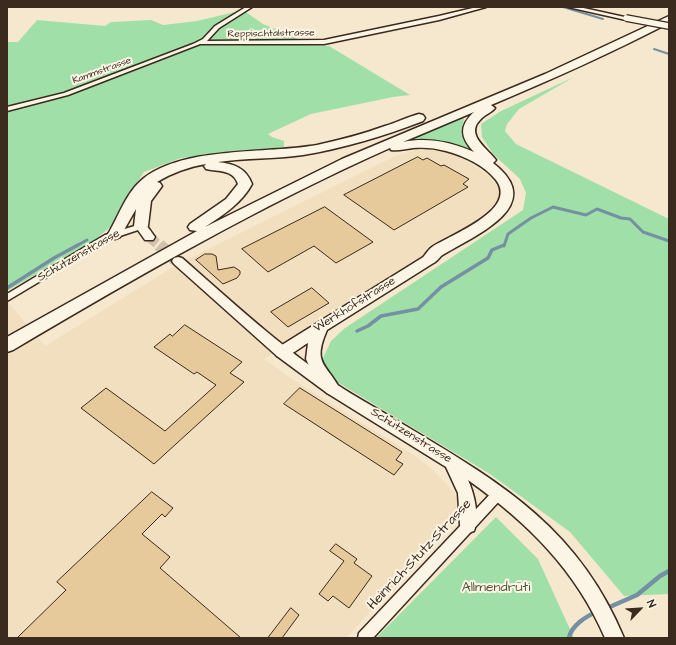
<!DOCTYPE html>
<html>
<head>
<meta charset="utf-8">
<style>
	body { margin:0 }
	#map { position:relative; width:676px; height:645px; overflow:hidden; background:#f6e8cf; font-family:"Architects Daughter",sans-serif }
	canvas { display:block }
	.frame { position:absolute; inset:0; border:8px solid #3b2a1e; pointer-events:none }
	.north { position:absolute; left:620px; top:589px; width:40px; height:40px; -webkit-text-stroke:3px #fcf5e5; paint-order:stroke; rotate:65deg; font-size:11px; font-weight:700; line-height:16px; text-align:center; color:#3b2a1e }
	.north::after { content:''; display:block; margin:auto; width:14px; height:18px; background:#3b2a1e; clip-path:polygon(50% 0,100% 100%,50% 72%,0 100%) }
</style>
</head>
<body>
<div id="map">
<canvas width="676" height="645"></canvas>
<div class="frame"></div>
<div class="north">N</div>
</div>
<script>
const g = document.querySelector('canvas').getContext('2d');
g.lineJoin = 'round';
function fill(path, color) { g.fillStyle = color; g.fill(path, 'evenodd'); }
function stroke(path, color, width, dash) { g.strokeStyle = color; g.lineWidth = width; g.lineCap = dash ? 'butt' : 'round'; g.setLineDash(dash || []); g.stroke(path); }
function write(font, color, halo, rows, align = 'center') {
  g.font = font + ' "Architects Daughter",sans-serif'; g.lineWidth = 4; g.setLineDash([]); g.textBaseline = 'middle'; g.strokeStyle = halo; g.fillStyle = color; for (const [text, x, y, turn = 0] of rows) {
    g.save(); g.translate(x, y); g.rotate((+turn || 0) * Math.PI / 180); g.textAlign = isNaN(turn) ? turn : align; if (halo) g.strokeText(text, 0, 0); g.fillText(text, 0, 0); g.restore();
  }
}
fill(new Path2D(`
	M420,149h15l13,2 20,10 21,15 11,13 2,11 -8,11 -164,104 -66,44 28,20 123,77 18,14 15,15 8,12 1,8 -4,13 -7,12 -100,108h-339v-337l38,45 133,-82 217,-108z`), '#f2dfbf');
fill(new Path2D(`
	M243,10l20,14 31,13 11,8 24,1 81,49 -17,2 -82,17 -43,20 4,3 12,4v6l-103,11 -37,14 -17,25 -11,25 -21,18 -88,51v-249h11l19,-22 68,6 6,-4 40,-2 12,5 34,-4z
	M574,77l-55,32 -12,15 -2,7 11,13 153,75v375l-45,2 -54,-64 -80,-58 -158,-95 -11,-17 10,-21 14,-13 178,-118 3,-17 -6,-14 -27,-25 -11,-17 -1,-13 20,-13z
	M464,117c-3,16 1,24 9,37l-18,-9 -20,-4 -25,-1z
	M496,517l42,42 36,79h-198z`), '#a0e0a8');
stroke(new Path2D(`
	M563,7l40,12
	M654,49l15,5`), '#758fa3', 2);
stroke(new Path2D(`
	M76,246l11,-6
	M504,246l4,-12 23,-16 22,-11 33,8 11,-6 24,9 9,1 13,13 26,9`), '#758fa3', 3);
stroke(new Path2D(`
	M7,288l47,-30 24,-13
	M357,331l11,-5 13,-10 37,-7 23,-22 47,-29 4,-8 12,-5`), '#758fa3', 3.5);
stroke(new Path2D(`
	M605,609l32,-14 23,-19 9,-5
	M569,638c2,-12 17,-22 28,-26`), '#758fa3', 4.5);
const building = new Path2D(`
	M418,157l5,3 4,-2 14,8 3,-1 25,14 -6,5 5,3 -74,43 -50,-35z
	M325,207l48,35 -37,21 -22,-17 -46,26 -26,-23z
	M205,254h7l4,2 2,14 16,-3 6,4v3l-3,4 -14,6 -27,-24z
	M312,288l17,15 -41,24 -17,-15z
	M185,325l57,37 -12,11 14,9 -90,82 -73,-56 25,-20 59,43 51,-46 -19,-13 -3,2 -40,-27 16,-13 2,2z
	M300,388l102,64 -6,8 7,4 -9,11 -110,-71z
	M152,492l21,16 -8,9 -3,-3 -20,20 28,23 -10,11 81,70h-224l49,-48 -9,-8z
	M336,544l21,15 -3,4 18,13 -23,32 -16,-12 -5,5 -9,-7 25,-33 -14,-10z
	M291,608l8,7 -17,23h-14z`);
fill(building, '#e7ca9b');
stroke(building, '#3b2a1e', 1);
stroke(new Path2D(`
	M149,237l11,9`), '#d1c2ac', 10, [10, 5]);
stroke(new Path2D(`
	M159,245l17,15`), '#d1c2ac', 13, [13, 6]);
const minor = new Path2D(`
	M246,7h6l-33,21 -12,13 117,-1 115,-24 38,-9h9l-47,13 -115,24h-124l-132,51 -61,16v-4l57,-14 129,-49 10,-5 12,-13z
	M568,7h11l50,11 -3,2z
	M141,224l4,2 -1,2 -33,11 -104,62v-7l98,-59z
	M499,488l4,1 2,4 -2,4 -130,141h-15l1,-5 136,-144z`);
const secondary = new Path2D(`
	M141,222c6,2 10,10 14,15l-2,3h-8l-10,-14 2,-3z
	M178,257l4,1c50,44 99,89 154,126 18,12 37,22 55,33 101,61 185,105 233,221h-19c-29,-68 -77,-115 -137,-158 6,13 12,37 6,51l-6,2 -6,-2 -2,-6 -2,-32 -12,-26 -119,-74 -50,-37 -103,-92 -2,-3 2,-3z`);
const primary = new Path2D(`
	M430,255l5,1 1,3 -1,3 -108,68c-15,34 -1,33 13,59l-3,4 -5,2 -5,-2 -13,-16 -8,-18 2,-16c-9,5 -20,16 -31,13l-2,-4 2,-4 148,-92z`);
const motorway = new Path2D(`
	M669,16v7c-58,30 -118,57 -178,82l4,3c-4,5 -11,7 -15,12 -15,15 8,29 16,40l-3,3c56,43 -18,72 -52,93 -5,6 -8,9 -16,7l-3,-4c3,-4 6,-9 10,-12 18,-12 87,-37 64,-67 -12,-15 -32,-24 -50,-29 -11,-3 -22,-4 -33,-3 -8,1 -15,3 -22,2l-1,-2c-130,58 -254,129 -377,202l-6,2v-15l190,-106 -7,-1 -2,-3 2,-3 36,-25 12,-15c-5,-15 -19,-12 -32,-15l-2,-3 2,-2c-18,3 -34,9 -49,18l3,1 2,3 -11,15 -3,25 -2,3 -5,2 -5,-2 -2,-3 2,-17 -16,28 -5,2 -5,-2 -2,-3c11,-18 18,-42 36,-56 42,-32 122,-24 173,-33 23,-5 46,-11 68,-19 11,-3 22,-9 34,-12l4,1 2,3 -2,3c-39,15 -78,27 -120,34 -28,4 -57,3 -85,7 16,2 28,6 34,22 -10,19 -29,31 -47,43l137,-68 203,-85zM474,112c-15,14 -14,25 0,40 -23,-10 -46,-15 -71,-10z`);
stroke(minor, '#3b2a1e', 3);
stroke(secondary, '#3b2a1e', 3);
stroke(primary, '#3b2a1e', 3);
stroke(motorway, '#3b2a1e', 3);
fill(minor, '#fcf5e5');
fill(secondary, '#fcf5e5');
fill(primary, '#fcf5e5');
fill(motorway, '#fcf5e5');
const minorBridge = new Path2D(`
	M626,18l43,8`);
stroke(minorBridge, '#3b2a1e', 8, []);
stroke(minorBridge, '#fcf5e5', 5.5);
write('10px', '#3b2a1e', '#fcf5e5', [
	["Reppischtalstrasse",271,34,-1],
	["Kammstrasse",102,71,-20]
]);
write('12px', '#3b2a1e', '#fcf5e5', [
	["Schützenstrasse",79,256,-30],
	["Werkhofstrasse",355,305,-32],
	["Schützenstrasse",411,436,32]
]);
write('14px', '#3b2a1e', '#fcf5e5', [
	["Heinrich-Stutz-Strasse",420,555,-47]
]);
write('14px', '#545840', '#fcf5e5', [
	["Allmendrüti",496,588]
]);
</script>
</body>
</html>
